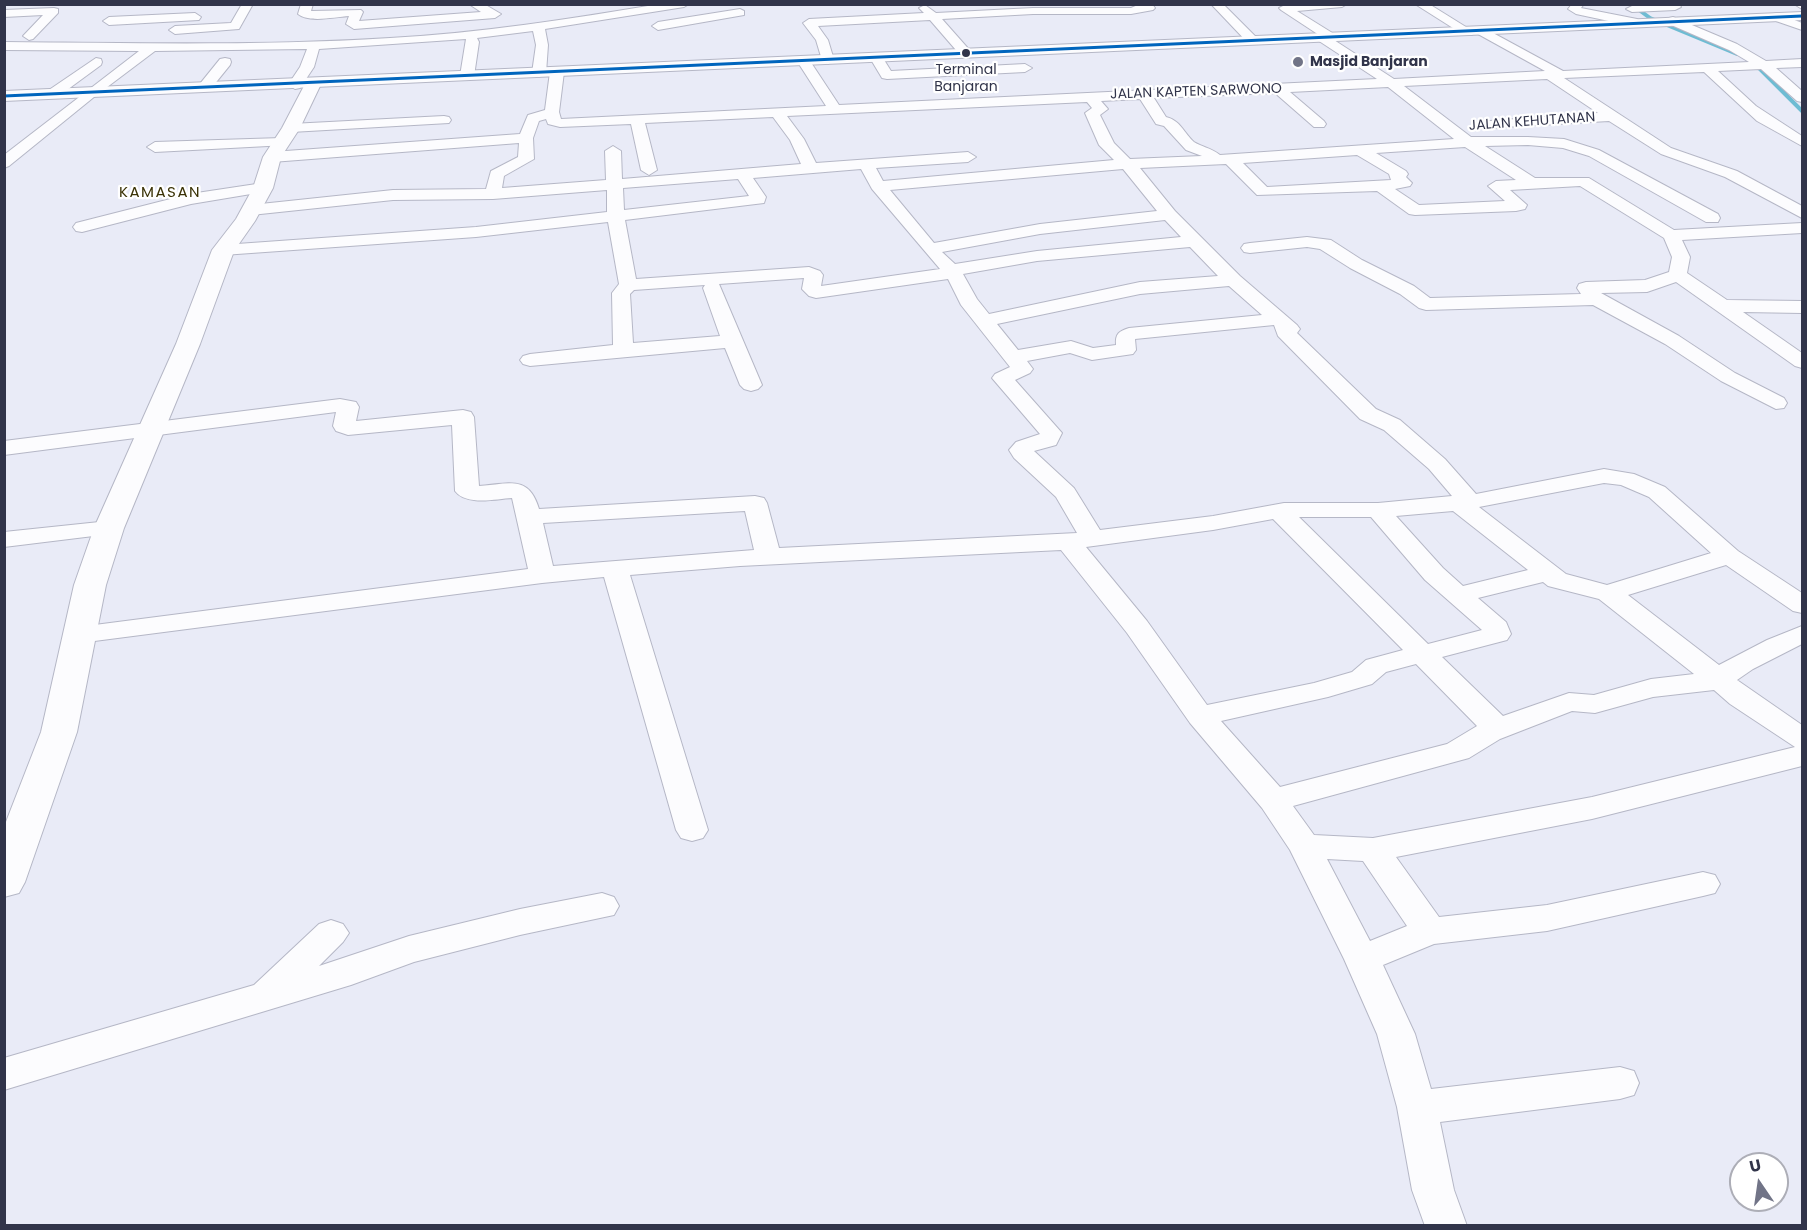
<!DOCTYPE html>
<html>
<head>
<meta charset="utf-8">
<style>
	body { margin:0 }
	#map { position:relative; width:1807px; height:1230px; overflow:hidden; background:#e9ebf7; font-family:Poppins,sans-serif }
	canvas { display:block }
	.frame { position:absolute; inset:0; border:6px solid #31344a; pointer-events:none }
	.north { position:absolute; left:1729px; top:1152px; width:60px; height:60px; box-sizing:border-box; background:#fff; border:2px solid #adaeb7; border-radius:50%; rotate:347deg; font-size:16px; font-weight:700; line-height:24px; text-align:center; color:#31344a }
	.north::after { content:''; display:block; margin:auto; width:21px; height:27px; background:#717487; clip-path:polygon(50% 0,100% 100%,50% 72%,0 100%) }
</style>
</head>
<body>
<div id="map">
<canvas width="1807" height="1230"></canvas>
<div class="frame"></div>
<div class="north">U</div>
</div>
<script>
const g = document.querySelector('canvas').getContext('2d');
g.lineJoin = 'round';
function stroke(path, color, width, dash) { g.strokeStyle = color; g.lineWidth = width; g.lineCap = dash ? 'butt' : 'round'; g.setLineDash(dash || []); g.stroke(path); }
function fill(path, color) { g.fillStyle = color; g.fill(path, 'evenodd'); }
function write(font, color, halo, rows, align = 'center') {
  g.font = font + ' Poppins,sans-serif'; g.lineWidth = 4.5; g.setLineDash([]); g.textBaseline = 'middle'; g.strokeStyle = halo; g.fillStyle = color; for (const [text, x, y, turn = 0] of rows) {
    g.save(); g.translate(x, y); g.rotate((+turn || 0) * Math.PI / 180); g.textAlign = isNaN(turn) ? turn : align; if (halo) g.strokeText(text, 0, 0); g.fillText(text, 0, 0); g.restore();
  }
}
stroke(new Path2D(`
	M1631,4l19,14 87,36
	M1754,63l48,48`), '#6ebcd3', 4);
const street = new Path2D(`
	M242,4h11l-14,25 -64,5 -6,-4 6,-4 56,-3z
	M301,4h12l-2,7 50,-1 2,2 -4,9 122,-9 -12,-8h15l17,10 -6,4 -141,11 -8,-5 3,-8c-14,1 -40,7 -51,-2z
	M660,4h29l-5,3 -139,22 3,16 -2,28 -7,4 -7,-4 4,-28 -3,-14 -56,7 2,4 -5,34 -7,4 -7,-4 6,-37 -147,10 -5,18 -14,21 -5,1 -7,-4 12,-18 7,-18 -152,2 -61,46 -85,69 -5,2v-13l135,-104 -135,-1v-8c129,1 258,4 386,-4 91,-5 180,-19 270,-34z
	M1140,4h12l3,4 -2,2 -22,4h-98l-91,5 31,35 -6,4 -5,-1 -32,-37 -112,6 10,14 6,20 -6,4 -6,-4 -6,-20 -13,-17 6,-4 115,-6 -5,-5 6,-3 11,8 97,-5h98z
	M1211,4h12l34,34 2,3 -2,3h-8z
	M1415,4h14l45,28 -2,3h-8z
	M1572,4h12l-3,4 56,11 6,4 -6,4 -61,-13 -8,-5z
	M1679,4l2,3 -6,3 -43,2 -6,-3 6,-3z
	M1794,4h8v5z
	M1285,5l62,-1 -5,3 -45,4 37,23 2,3 -2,3 60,39 151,-8 -67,-37 -2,-3 6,-4 81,44 186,-9 -20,-12 -60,-26v-6l4,-1 64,27 29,17 36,-2v8l-26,1 26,23v11l-5,-1 -36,-32 -43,2 38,35 46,30v10l-45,-25 -53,-49 -140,6 107,70 66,23 65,35v12l-77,-41 -64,-23 -52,-33 -124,7 -2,-3 2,-3 5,-1 108,-8 -51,-34 -143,7 67,51h57l36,2 35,11 119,64 2,4 -2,4h-12l-117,-66 -26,-8 -35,-3 -43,1 50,32h54l85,52 128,-7v10l-120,7 8,17 -3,16 40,27 75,1v12l-59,-1 59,41v15l-7,-2 -119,-84 -29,10 -46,1 78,43 56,37 49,25 3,5 -3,5 -8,1 -55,-28 -56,-37 -72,-39 -167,5 -7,-2 -19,-14 -50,-26 -30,-19 -13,-2 -57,6 -6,-1 -3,-4 3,-4 6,-1 57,-6 24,3 31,20 52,26 16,12 151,-4 -4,-6 2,-4 7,-2 59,-2 24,-8 3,-15 -8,-19 -84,-52 -70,4 17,15 -2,4 -9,2 -101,4 -6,-1 -32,-23 -120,4 -31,-31 -86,4 35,43 65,65 57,49 3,4 -3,4 79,76 24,11 45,39 31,35 128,-25 30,5 31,13 73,64 64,42v20l-9,-2 -67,-46 -98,30 91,70 48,-25 35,-14v18l-49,25 -16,11 65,45v41l-210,53 -196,38 43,60 108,-12 156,-33 12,3 5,9 -5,9 -12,3 -156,35 -113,13 -51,21 32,69 16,55 189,-22 14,4 5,12 -5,12 -14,4 -180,23 14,68 13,36h-42l-13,-36 -15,-83 -20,-73 -33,-75 -54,-109 -28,-42 -72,-85 -63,-90 -66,-83 -321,16 -110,9 78,255 -5,8 -11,3 -11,-3 -5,-8 -72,-253 -62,6 -463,60 -10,-2 -4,-6 4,-6 10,-2 449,-58 -16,-71c-16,1 -46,8 -57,-7l-3,-66 -104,10 -12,-4 -3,-5 3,-14 -332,43v-14l336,-42 16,3 3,5 -3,14 107,-11 8,2 3,5 5,69c29,-2 50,-12 60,23l216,-13 9,2 3,5 12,45 298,-15 -21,-36 -42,-39 -5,-8 7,-8 24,-8 -48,-56 3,-4 15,-7 -49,-62 -13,-26 -132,19 -7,-2 -7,-7 2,-11 -85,6 43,101 -4,4 -7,2 -7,-2 -4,-4 -15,-37 -195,18 -7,-2 -3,-4 3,-4 7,-2 83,-9 -1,-52 7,-9 -11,-62 -132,15 -253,18 -6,-1 -3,-4 3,-4 6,-1 253,-18 131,-15v-22l-114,9 -100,1 -142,15 -8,-5 8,-5 142,-15 93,-1 5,-18 27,-14 1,-14 -247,19 -8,-5 8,-5 248,-18 8,-19 17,-5 5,-38 7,-4 7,4 -5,40 2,7 265,-13 -29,-45 6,-4 5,1 31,47 538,-26 -58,-38 -2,-3 2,-3 -38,-25 -2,-2zM1388,87l66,52 -234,16c-9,-7 -20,-9 -26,-13 -10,-9 -14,-22 -28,-25l-12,-19 121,-5 39,34h10l2,-3 -2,-3 -34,-29zM1140,99l16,25 8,2 22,24 16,6 -72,3 -16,-16 -14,-28 8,-6 -7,-8zM1087,102l5,6 -7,5 14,32 15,15 -231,21 -7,-13 92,-6 8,-5 -8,-5 -152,11 -12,-24 -17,-23zM773,117l17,23 11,24 -179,15 -1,-28 -8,-5 -8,5 1,29 -104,8 2,-12 30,-17 -1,-21 6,-17 7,-2 2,5 12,3 71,-3 10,46 8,5 8,-5 -12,-47zM1465,147l51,33 -20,1 -8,5 17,15 -86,4 -24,-16 15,-3 2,-3 -6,-6 2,-3 -2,-3 -30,-18zM1357,155l32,19 2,6 -124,7 -24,-24zM861,169l11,20 68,80 -119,17 2,-11 -3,-4 -11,-4 -173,12 -11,-59 139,-17 2,-6 -13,-19zM1123,169l34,42 -117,13 -106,19 -44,-53zM738,179l11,17 -125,14 -1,-22zM1165,220l16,17 -144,14 -82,13 -13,-12 98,-18zM1190,247l28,29 -78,6 -151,32 -12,-15 -14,-25 74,-13zM705,285l-2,3 17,48 -87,7 -3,-49 4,-4zM1229,286l33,29 -133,13c-10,3 -14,6 -13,17l-23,3 -22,-7 -53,9 -21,-26 143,-30zM1274,325l4,11 82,83 24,11 45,39 23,27 -74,7h-94l-71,13 -113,14 -26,-42 -40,-37 22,-6 6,-12 -47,-53 15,-7 3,-4 -6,-8 43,-8 22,7 41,-6 3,-4 -1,-11zM1604,483l17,2 28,12 62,56 -104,32 -41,-11 -87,-67zM745,511l9,39 -201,16 -10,-43zM1453,511l75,59 -65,16 -20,-18 -47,-52zM1299,517h72l54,63 57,50 -54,14zM1273,519l130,131 -37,10 -14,12 -38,11 -107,22 -60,-84 -61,-74 127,-17zM1543,582l5,4 51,13 95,75 -43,5 -57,16 -25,-2 -66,23 -61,-59 65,-17 4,-6 -5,-12 -28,-24zM1416,664l61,62 -30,18 -167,43 -59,-66 107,-24 44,-13 14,-12zM1714,690l16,14 65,43 -203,50 -219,41 -59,-3 -21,-29 176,-48 31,-19 72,-28 23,2 58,-16zM1327,859l36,2 44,65 -37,15z
	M54,8l4,1v4l-25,26 -4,1 -6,-4 20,-21 -39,2v-7z
	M740,9l4,2v4l-86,15 -6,-4 6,-4z
	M195,13l6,4 -2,3 -90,5 -6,-4 6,-4z
	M1777,13l25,10v7l-29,-10v-6z
	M876,54l5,1 10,16 134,-7 7,4 -7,4 -138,7 -5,-1 -12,-20z
	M96,58l5,1 1,3 -1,3 -45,33h-10l-2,-3 2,-3z
	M225,58l5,1 1,3 -1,3 -21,26h-10l-2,-3 2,-3 21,-26z
	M444,116l5,1 2,3 -2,3 -158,9 -7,-4 7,-4z
	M282,138l5,1 2,3 -2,3 -132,7 -8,-5 8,-5z
	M263,183l6,2 2,3 -2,3 -78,13 -109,28 -6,-1 -3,-4 3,-4 114,-29z
	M109,521l9,2 3,5 -3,5 -114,14v-15z
	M602,893l12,4 5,9 -5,9 -94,20 -106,27 -63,23 -347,105v-32l250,-73 65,-61 12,-4 12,4 6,9 -6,9 -24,24 90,-30 111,-27z`);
const secondary = new Path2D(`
	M313,79l8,5 -21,44 -19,29 -8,31 -18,33 -21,30 -34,93 -76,184 -18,57 -29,147 -52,150 -6,11 -15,4v-70l37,-95 33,-147 20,-57 82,-184 36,-94 24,-31 17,-31 10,-31 19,-29 23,-44z`);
const primary = new Path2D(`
	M1802,12v8l-1798,81v-10z`);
stroke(street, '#b5b7c6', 2);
stroke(secondary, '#b5b7c6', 2);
stroke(primary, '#b5b7c6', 2);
fill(street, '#fcfcfe');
fill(secondary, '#fcfcfe');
fill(primary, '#fcfcfe');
stroke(new Path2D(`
	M4,96l1798,-80`), '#0065bd', 3);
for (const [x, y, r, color] of [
	[966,53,5,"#31344a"],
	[1298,62,6,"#717487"]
]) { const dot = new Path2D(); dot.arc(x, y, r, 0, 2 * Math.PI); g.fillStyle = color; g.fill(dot); stroke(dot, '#fff', 2); }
write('bold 14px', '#31344a', '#fff', [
	["Masjid Banjaran",1310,62]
], 'left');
write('14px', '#31344a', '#fff', [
	["Terminal",966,70],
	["Banjaran",966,87]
]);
write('14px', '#31344a', '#fff', [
	["JALAN KAPTEN SARWONO",1196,92,-2],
	["JALAN KEHUTANAN",1532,122,-4]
]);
g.letterSpacing = '1.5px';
write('15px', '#3b3307', '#fff', [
	["KAMASAN",160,193]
]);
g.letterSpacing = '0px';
</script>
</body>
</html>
